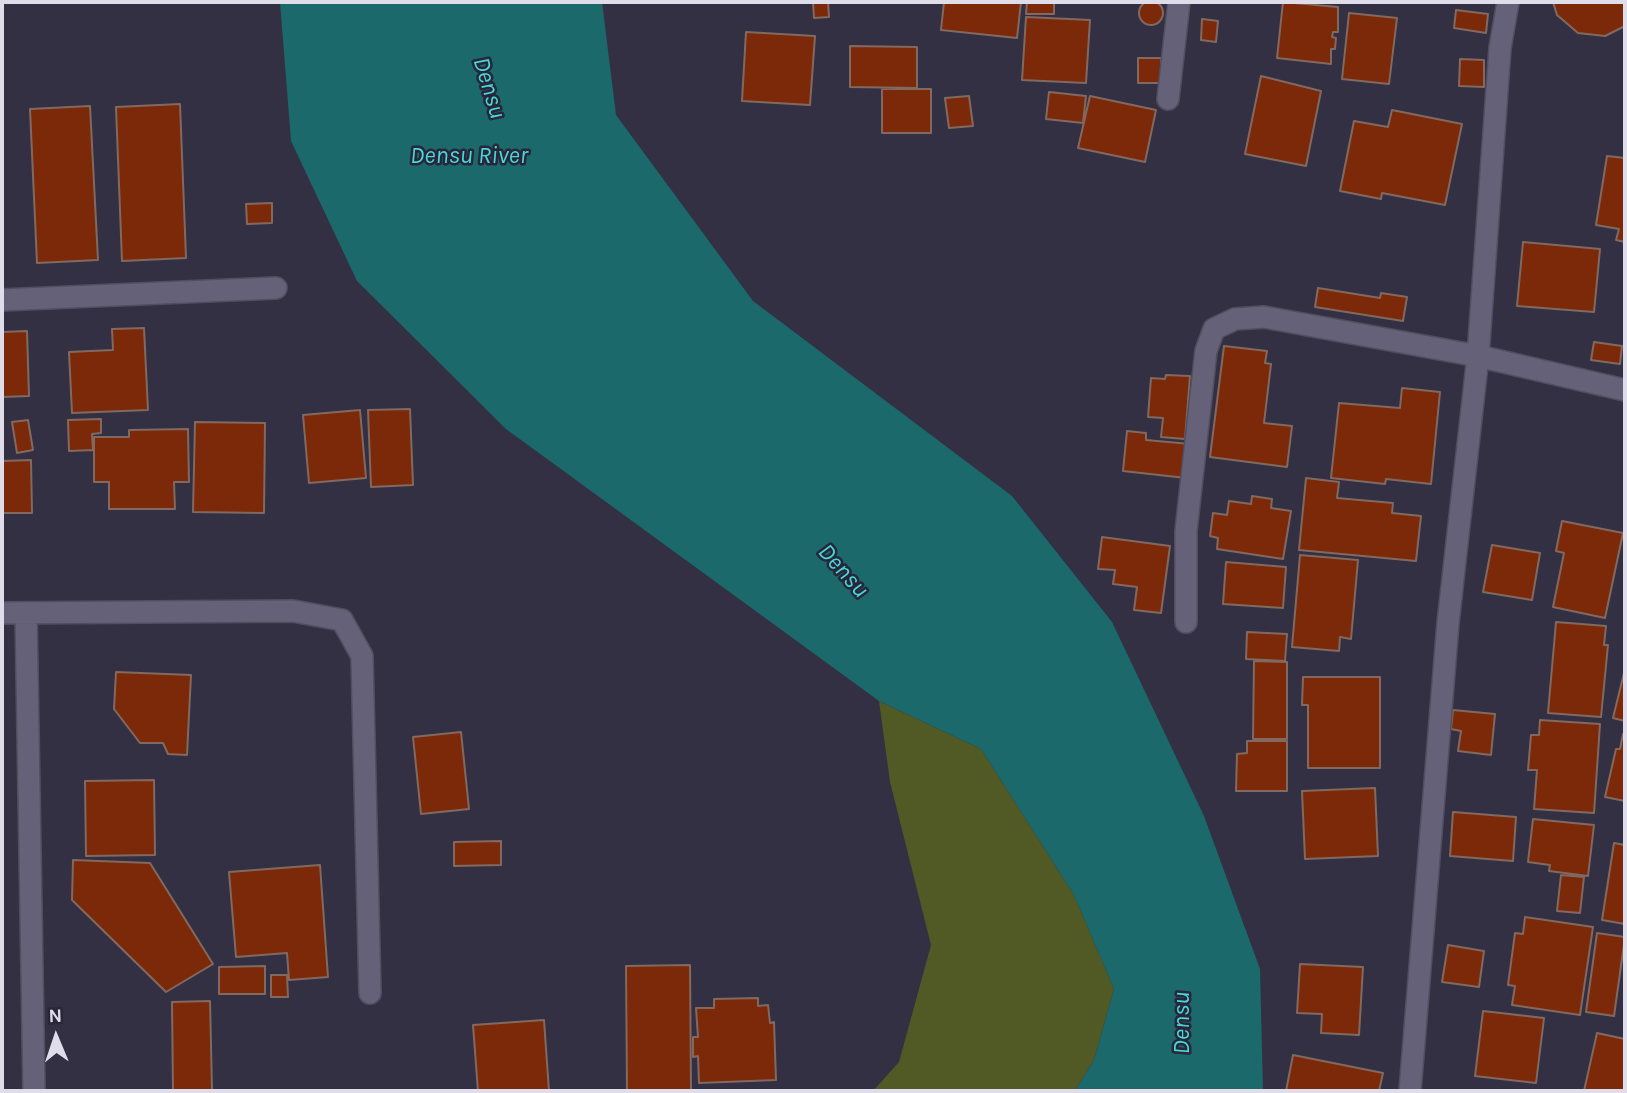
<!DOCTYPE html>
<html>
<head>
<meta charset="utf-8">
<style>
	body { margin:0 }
	#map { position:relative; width:1627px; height:1093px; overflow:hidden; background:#333044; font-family:Karla,sans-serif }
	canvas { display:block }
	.frame { position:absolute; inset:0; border:4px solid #dfddea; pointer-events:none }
	.north { position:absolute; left:21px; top:1002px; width:70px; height:70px; -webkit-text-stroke:5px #292639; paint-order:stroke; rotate:358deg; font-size:19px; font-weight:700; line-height:28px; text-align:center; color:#dfddea }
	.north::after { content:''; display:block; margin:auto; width:24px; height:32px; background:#dfddea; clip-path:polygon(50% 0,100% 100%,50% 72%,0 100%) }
</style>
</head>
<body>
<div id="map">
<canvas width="1627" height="1093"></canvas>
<div class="frame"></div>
<div class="north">N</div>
</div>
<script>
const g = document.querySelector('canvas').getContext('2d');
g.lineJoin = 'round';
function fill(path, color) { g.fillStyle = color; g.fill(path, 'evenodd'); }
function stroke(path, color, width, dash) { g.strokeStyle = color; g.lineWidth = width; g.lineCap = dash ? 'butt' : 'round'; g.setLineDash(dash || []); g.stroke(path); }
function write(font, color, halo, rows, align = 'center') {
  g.font = font + ' Karla,sans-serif'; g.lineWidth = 5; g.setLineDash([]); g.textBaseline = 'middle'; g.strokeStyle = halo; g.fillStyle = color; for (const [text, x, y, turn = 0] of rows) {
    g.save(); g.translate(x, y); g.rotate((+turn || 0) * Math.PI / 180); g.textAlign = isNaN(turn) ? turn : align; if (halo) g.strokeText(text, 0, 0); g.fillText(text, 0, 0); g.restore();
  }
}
fill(new Path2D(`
	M879,701l102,48 93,146 40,94 -20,71 -19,31h-202l26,-29 32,-117 -41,-163z`), '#515925');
fill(new Path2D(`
	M280,2h322l14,113 137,186 259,195 100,126 92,194 56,153 3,122h-188l19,-31 20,-71 -40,-94 -93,-146 -102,-48 -373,-272 -149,-148 -66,-140z`), '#1b696b');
const building = new Path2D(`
	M1139 13a12 12 0 1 1 24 0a12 12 0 1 1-24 0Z
	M813,2h15l1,15 -15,1z
	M944,2h77l-4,36 -76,-8z
	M1027,2h27v12h-28z
	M1283,2l55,5v25h-5l-1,5 4,1 -1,11h-4v15l-54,-6z
	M1553,2h72v24l-20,10 -27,-3 -21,-18z
	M1456,10l32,4 -2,19 -32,-5z
	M1349,13l48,5 -8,66 -47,-5z
	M1026,17l64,3 -4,63 -64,-3z
	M1202,19l16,2 -2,21 -15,-2z
	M746,32l69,4 -5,69 -68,-4z
	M850,46l67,1v41l-67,-1z
	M1138,58h23v25h-23z
	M1460,59l24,1v27l-25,-1z
	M1261,76l60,15 -15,75 -61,-12z
	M882,89h49v44h-49z
	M1049,92l37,4 -3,27 -37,-4z
	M969,96l4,30 -24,2 -4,-30z
	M1090,96l66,14 -11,52 -67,-14z
	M180,104l6,154 -64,3 -6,-154z
	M90,106l8,154 -61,3 -7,-154z
	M1392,110l70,14 -17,81 -63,-12 -1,6 -41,-8 14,-70 34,6z
	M1607,156l18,2v84l-9,-2 3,-11 -23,-4z
	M272,203v20l-25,1 -1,-20z
	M1523,242l77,7 -6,63 -77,-6z
	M1318,288l62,10 1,-5 26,4 -4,24 -88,-14z
	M144,328l4,82 -76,3 -3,-61 44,-2 -1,-21z
	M27,331l2,65 -27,1v-65z
	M1594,342l28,4 -2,18 -29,-4z
	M1224,346l43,5 -2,12 6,1 -7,59 28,3 -5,41 -77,-10z
	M1166,375l24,1 -5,63 -24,-2 2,-19 -15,-1 3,-39 14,1z
	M1402,388l38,4 -9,92 -45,-5 -1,5 -54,-6 8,-75 61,5z
	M410,409l3,76 -42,2 -3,-77z
	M360,410l6,68 -57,5 -6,-68z
	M101,419v14l-9,1 1,16 -24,1 -1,-31z
	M28,420l5,30 -16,3 -5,-31z
	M195,422l70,1 -1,90 -71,-1z
	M188,429l1,53h-15l1,27h-66v-27h-15v-45h35v-7z
	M1127,431l19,2v7l44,4 -4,34 -63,-7z
	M31,460l1,53h-30v-52z
	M1306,478l33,4 -2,16 56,5 -1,10 29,3 -5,45 -117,-11z
	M1252,496l20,3 -1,9 20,3 -8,48 -66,-10 1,-11 -8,-2 3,-23 14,2 2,-14 22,3z
	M1562,521l61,12 -18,85 -52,-11 11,-54 -8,-2z
	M1102,537l68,9 -9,67 -27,-3 3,-23 -24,-3 2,-14 -17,-1z
	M1492,545l48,8 -8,47 -49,-8z
	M1300,555l58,5 -7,79 -11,-2 -1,14 -47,-4z
	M1226,562l60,5 -3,41 -60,-4z
	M1556,622l50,4 -2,19h4l-7,72 -53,-4z
	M1247,632l40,2 -2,27 -39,-2z
	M1254,661l33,1v77h-34z
	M116,672l75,3 -4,80 -19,-1 -5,-11h-23l-26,-34z
	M1624,673h1v48l-12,-3z
	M1303,677h77v91h-72v-63h-6z
	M1453,710l42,4 -4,41 -33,-4 3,-20 -10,-2z
	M1540,720l60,4 -6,89 -60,-4 3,-39h-9l3,-35h8z
	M461,732l8,77 -48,5 -8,-77z
	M1623,734h2v67l-20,-4 11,-48h4z
	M1247,741h40v50h-51l1,-37 10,-1z
	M154,780l1,75 -69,1 -1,-75z
	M1375,788l3,68 -73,3 -3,-68z
	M1453,812l63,5 -3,44 -63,-5z
	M1533,819l61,6 -6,51 -39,-5 1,-6 -22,-3z
	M501,841v24l-47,1v-24z
	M1614,843l11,2v79l-23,-4z
	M73,860l77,3 63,101 -47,28 -94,-92z
	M320,865l8,112 -39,3 -2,-27 -51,4 -7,-85z
	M1561,875l23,2 -4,36 -23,-2z
	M1525,917l68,10 -13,88 -68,-10 3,-19 -7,-1 7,-52 8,1z
	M1597,933l28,4 -11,79 -28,-4z
	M1448,945l36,6 -5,36 -37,-5z
	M1300,964l63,3 -4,68 -38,-2 1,-19 -25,-1z
	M690,965l1,126h-64l-1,-125z
	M265,966v28h-46v-27z
	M271,975h16l1,22h-17z
	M758,998v8l10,-1 2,18 4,-1 2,58 -77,3 -1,-27 -5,1v-20h5l-2,-29h18v-9z
	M210,1001l2,89 -39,1 -1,-89z
	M1483,1011l61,7 -8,65 -61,-7z
	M544,1020l5,71h-71l-5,-66z
	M1597,1033l28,6v52h-41z
	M1293,1055l90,18 -4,18h-93z`);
fill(building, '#7b2909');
stroke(building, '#826960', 2);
const street = new Path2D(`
	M1168,99l11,-97
	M2,300l274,-12
	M2,613l291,-2 49,9 20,36 8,337
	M26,613l8,478
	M1186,622v-91l20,-180 8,-22 21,-10 29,-2 214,39 147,34
	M1410,1091l38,-468 30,-267 22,-308 8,-46`);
stroke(street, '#524e60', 24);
stroke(street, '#656178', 21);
write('italic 24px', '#46d8db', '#292639', [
	["Densu",489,88,73],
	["Densu River",469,156],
	["Densu",843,571,48],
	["Densu",1182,1023,-90]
]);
</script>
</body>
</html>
